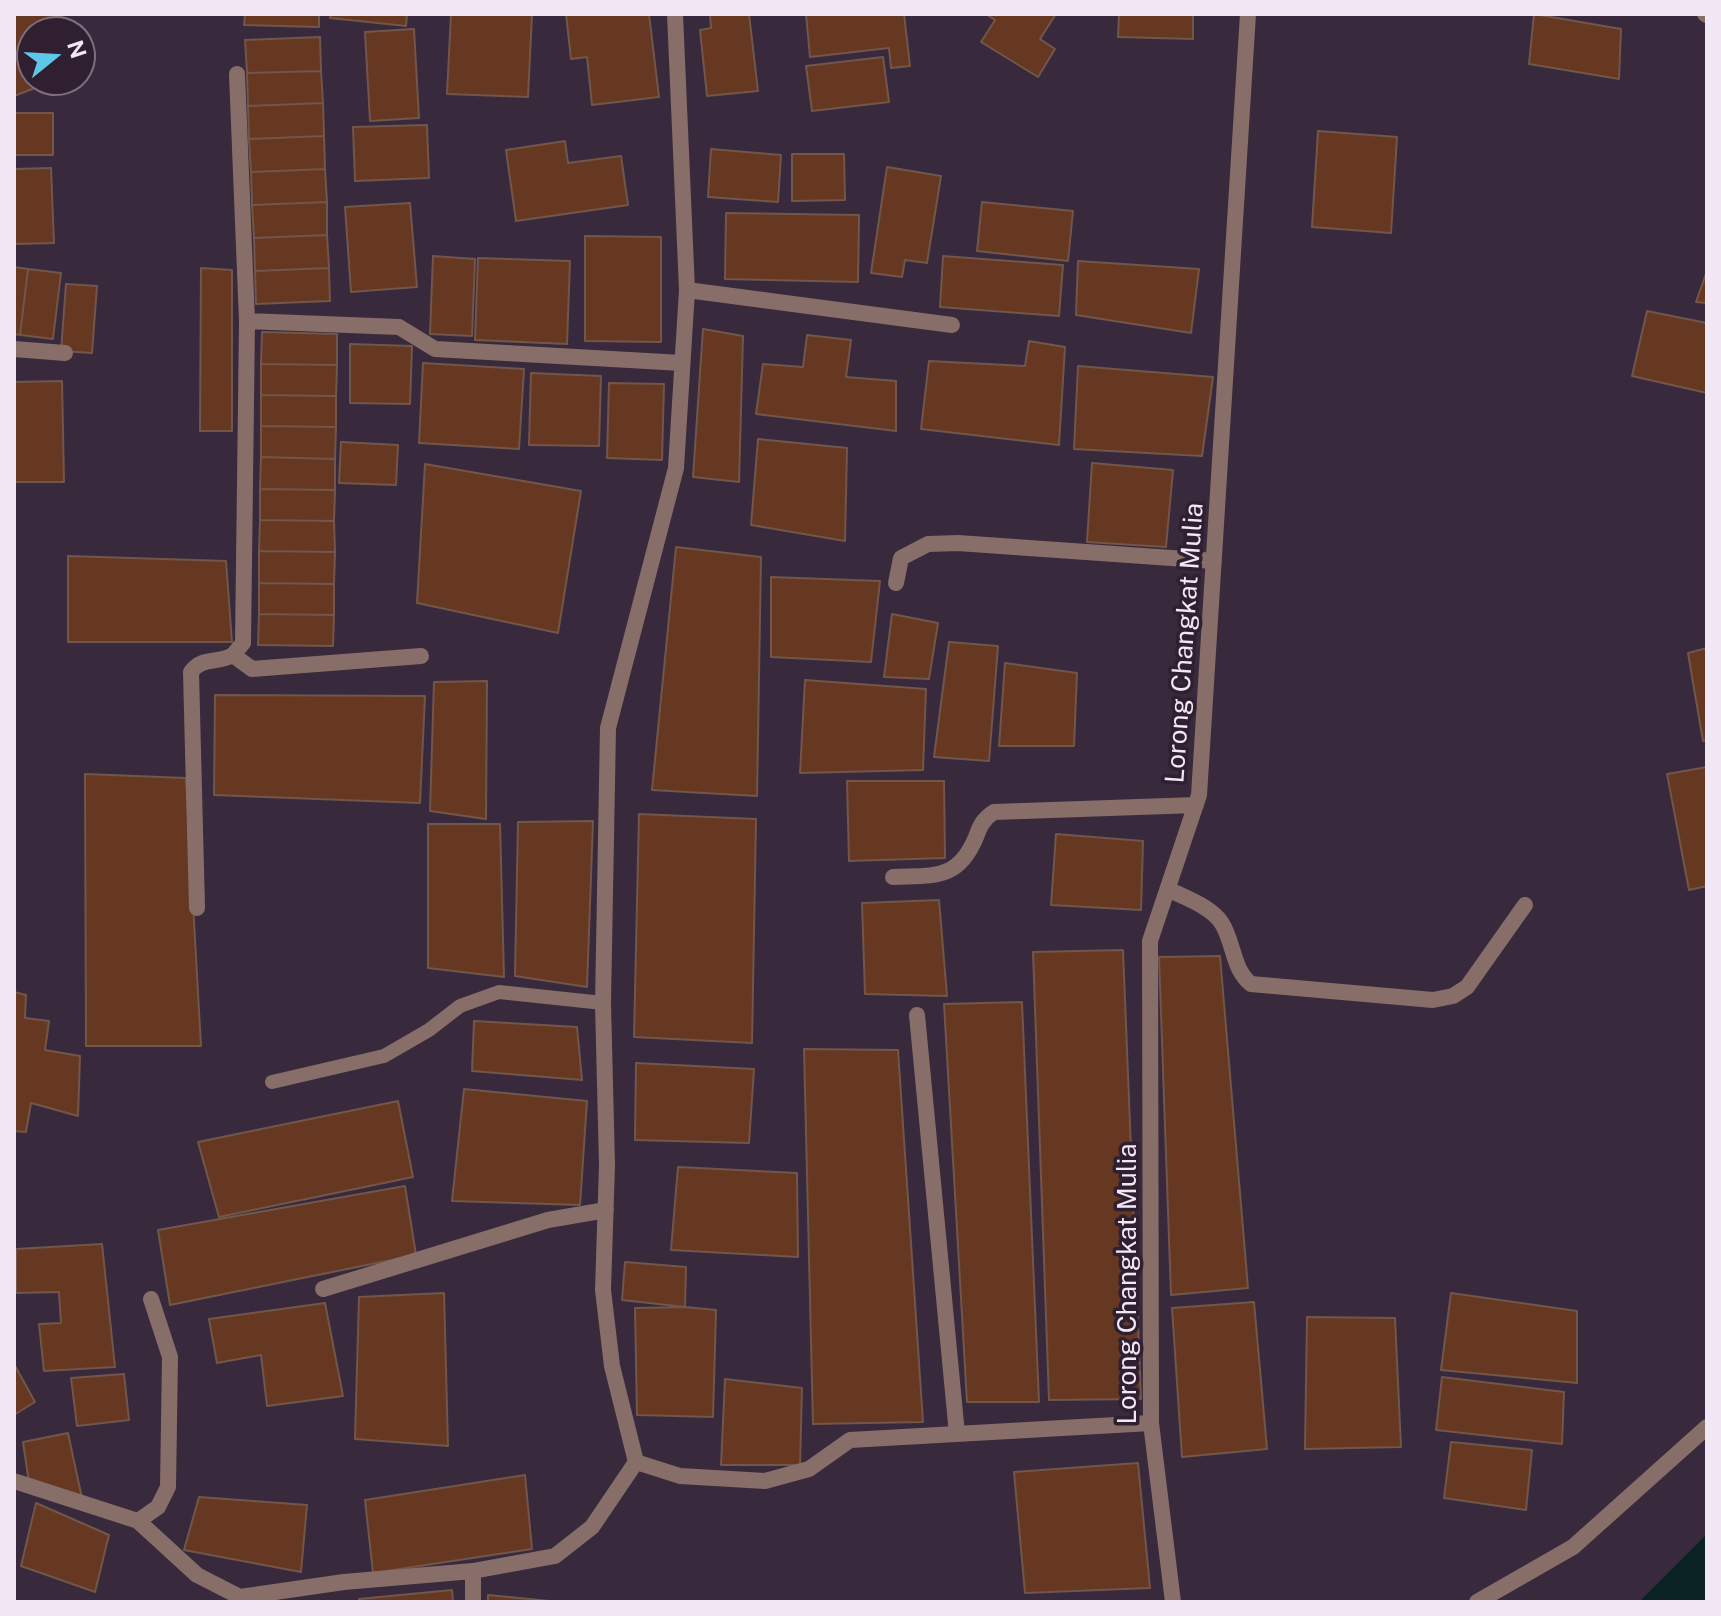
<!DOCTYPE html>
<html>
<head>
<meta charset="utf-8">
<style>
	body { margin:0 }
	#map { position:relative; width:1721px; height:1616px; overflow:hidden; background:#39293c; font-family:"Public Sans",sans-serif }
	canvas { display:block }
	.frame { position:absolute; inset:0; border:16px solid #f2e7f4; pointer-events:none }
	.north { position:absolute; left:16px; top:16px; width:80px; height:80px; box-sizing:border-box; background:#2f1f31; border:2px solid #7d6f7f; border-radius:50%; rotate:72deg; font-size:22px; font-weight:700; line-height:32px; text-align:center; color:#f2e7f4 }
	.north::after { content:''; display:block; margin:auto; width:28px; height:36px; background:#5cc7e8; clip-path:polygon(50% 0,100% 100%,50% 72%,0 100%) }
</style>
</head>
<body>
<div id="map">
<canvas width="1721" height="1616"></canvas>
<div class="frame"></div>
<div class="north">N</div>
</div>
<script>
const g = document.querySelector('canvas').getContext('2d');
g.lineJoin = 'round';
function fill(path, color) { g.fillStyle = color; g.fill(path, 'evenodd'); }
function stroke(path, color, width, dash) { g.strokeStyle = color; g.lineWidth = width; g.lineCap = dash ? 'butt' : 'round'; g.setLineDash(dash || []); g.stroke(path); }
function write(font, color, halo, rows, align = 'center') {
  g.font = font + ' "Public Sans",sans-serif'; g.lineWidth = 7; g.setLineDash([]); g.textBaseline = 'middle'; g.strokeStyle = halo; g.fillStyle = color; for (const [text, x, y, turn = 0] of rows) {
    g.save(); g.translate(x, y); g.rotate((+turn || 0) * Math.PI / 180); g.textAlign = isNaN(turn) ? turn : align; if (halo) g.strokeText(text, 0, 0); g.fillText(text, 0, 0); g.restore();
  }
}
fill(new Path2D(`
	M1707,1534v68h-68z`), '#0b2223');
const building = new Path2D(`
	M14,14h47l6,18h-35v48h24l-42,16z
	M245,14h74v13l-75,-2z
	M331,14h76l-1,12 -76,-8z
	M451,14h81l-4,83 -81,-3z
	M566,14h83l10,83 -67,8 -5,-48 -16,2z
	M710,14h39l9,77 -51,5 -7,-66 11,-2z
	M806,14h98l6,52 -19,2 -2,-20 -79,9z
	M986,14h70l-16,25 15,10 -17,28 -57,-35 14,-22z
	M1119,14h74v25l-75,-2z
	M1534,14l87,15 -2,50 -90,-15z
	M414,29l5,89 -49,3 -5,-89z
	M320,37l1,34 -74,2 -2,-33z
	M883,57l6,45 -77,9 -6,-45z
	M321,71l2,32 -75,3 -1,-33z
	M323,103l1,33 -75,3 -1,-33z
	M14,113h39v42h-39z
	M427,125l2,53 -74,3 -2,-54z
	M1318,131l79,6 -6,96 -79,-6z
	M324,136l1,33 -74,3 -2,-33z
	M565,141l3,22 53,-7 7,49 -112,16 -10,-71z
	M711,149l70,6 -3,47 -70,-5z
	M792,154h52l1,46 -53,1z
	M887,167l54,9 -14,87 -22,-3 -3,17 -31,-4z
	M51,168l3,75 -40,1v-75z
	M325,169l2,33 -75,3 -1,-33z
	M327,202v33l-73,3 -2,-33z
	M982,202l91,9 -5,50 -91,-10z
	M410,203l7,84 -66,5 -6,-85z
	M726,213l133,2 -1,67 -133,-3z
	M327,235l2,33 -74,3 -1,-33z
	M585,236l76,1v105l-76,-1z
	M433,256l42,3 -3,77 -42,-2z
	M943,256l120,9 -4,51 -119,-9z
	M478,258l92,3 -3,83 -92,-4z
	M1078,261l121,8 -8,64 -115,-18z
	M14,267l14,2 -8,66 -6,-1z
	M201,268l31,2v161h-32z
	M329,268l1,33 -74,3 -1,-33z
	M28,269l33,4 -8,66 -33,-4z
	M1707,271v32l-11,-1z
	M66,284l31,2 -5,67 -31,-2z
	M1647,311l60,12v70l-75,-17z
	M703,329l40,7 -4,146 -46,-5z
	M262,332l75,2v31l-76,-1z
	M807,335l44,5 -5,37 50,4v50l-140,-17 7,-50 40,3z
	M1029,341l36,6 -6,98 -138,-16 8,-68 96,5z
	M350,344l62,2 -2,58 -60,-1z
	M423,363l101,6 -5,80 -100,-6z
	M261,364l76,1 -1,31 -75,-1z
	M1078,366l135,11 -11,79 -128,-7z
	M531,373l70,3 -2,70 -70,-1z
	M62,381l2,101h-50v-100z
	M609,383l55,1 -2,76 -55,-2z
	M261,395l75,1v31l-75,-1z
	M261,426l75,1 -1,32 -74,-2z
	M758,439l89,9 -2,93 -94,-16z
	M341,442l57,3 -2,40 -57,-2z
	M261,457l74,2v31l-75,-1z
	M1092,463l81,7 -7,77 -79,-5z
	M425,464l156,27 -23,142 -141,-30z
	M260,489l75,1 -1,31 -74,-1z
	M260,520l74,1 1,31 -76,-1z
	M676,547l85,10 -4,239 -105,-6z
	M259,551l76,1 -1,32 -75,-1z
	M68,556l158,5 6,81h-164z
	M771,577l109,4 -9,81 -100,-5z
	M259,583l75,1v31l-75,-1z
	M259,614l75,1 -1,31 -75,-1z
	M892,614l46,9 -9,56 -45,-2z
	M949,642l49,4 -9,115 -55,-4z
	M1707,648v92l-4,1 -15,-88z
	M1005,663l72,10 -3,73h-75z
	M805,680l121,9 -3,81 -123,3z
	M487,681l-1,138 -56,-8 4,-129z
	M215,695l210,1 -5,107 -206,-8z
	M1707,767v119l-18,4 -22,-116z
	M85,774l101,4 15,268h-115z
	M847,781h97l1,77 -96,3z
	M639,814l117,5 -4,224 -118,-6z
	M593,821l-6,166 -72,-11 3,-154z
	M428,824h72l4,153 -76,-9z
	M1056,834l87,7 -2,69 -90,-5z
	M939,900l8,96 -82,-2 -3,-91z
	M1123,950l18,449 -92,1 -16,-448z
	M1220,956l28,332 -77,7 -12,-338z
	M14,992l12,3 -1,23 24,3 -4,29 35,6 -2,60 -47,-13 -5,29 -12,-1z
	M1022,1002l17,400h-72l-23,-398z
	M474,1021l103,6 5,53 -110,-9z
	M804,1049l94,1 25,372 -110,2z
	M636,1063l118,6 -5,74 -114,-3z
	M464,1089l123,12 -7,104 -128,-4z
	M398,1101l15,76 -194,40 -21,-75z
	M678,1167l119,6 1,84 -127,-7z
	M405,1186l11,69 -246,50 -12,-75z
	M102,1244l13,123 -71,4 -5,-47 22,-1 -2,-31 -43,1v-44z
	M625,1262l61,5 -1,40 -63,-7z
	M444,1293l4,153 -93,-7 4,-142z
	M1451,1293l126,18v72l-136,-13z
	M1254,1302l13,147 -85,8 -10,-149z
	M325,1303l18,93 -76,10 -6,-51 -44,8 -8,-44z
	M685,1307l31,3 -3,107 -76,-2 -2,-107z
	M1307,1317l88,1 6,129 -96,2z
	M14,1364l21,38 -21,13z
	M124,1374l5,46 -52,6 -6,-48z
	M1442,1377l122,15 -2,52 -126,-14z
	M725,1379l77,9 -2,77h-79z
	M68,1433l14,65 -53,-15 -6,-41z
	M1451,1442l81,8 -6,60 -82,-12z
	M1138,1463l12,125 -125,5 -11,-121z
	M525,1475l7,74 -159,24 -8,-73z
	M199,1497l108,8 -6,67 -117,-22z
	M36,1503l73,32 -14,57 -74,-26z
	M452,1590l1,12h-94v-3z
	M488,1595l72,7h-72z`);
fill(building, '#663822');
stroke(building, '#71564a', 2);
stroke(new Path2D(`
	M272,1082l112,-26 45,-26 31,-24 39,-14 104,11`), '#876e69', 14);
stroke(new Path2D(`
	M675,14l12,276 -11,178 -68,260 -5,275 4,162 -4,125 9,76 24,96 44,14 85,5 44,-12 41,-29 301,-17
	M237,74l10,247 -4,322 -10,12 19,14 169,-13
	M687,290l265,35
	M247,321l152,6 36,22 247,14
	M14,349l51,4
	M896,583l5,-25 27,-14 30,-1 256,18
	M893,877c40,-2 65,4 83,-40 4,-11 7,-18 18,-25l202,-7
	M1168,889c17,9 42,17 53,33 13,19 11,47 30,62l182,16 20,-4 14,-9 58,-82
	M197,908l-6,-236c11,-16 27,-8 42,-17
	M917,1015l40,419
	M323,1289l225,-69 58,-10
	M14,1481l124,40 59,54 43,22 104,-15 129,-11 82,-15 37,-29 44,-65
	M138,1521l20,-14 10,-20 2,-130 -19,-58
	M473,1571v31
	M1173,1602l-22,-179 -1,-482 49,-146 49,-781
	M1477,1602l96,-55 134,-120`), '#876e69', 16);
stroke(new Path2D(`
	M1705,14l2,1`), '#876e69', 16);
write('26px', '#f2e7f4', '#2f1f31', [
	["Lorong Changkat Mulia",1185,643,-86],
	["Lorong Changkat Mulia",1128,1284,-90]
]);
</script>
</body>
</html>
